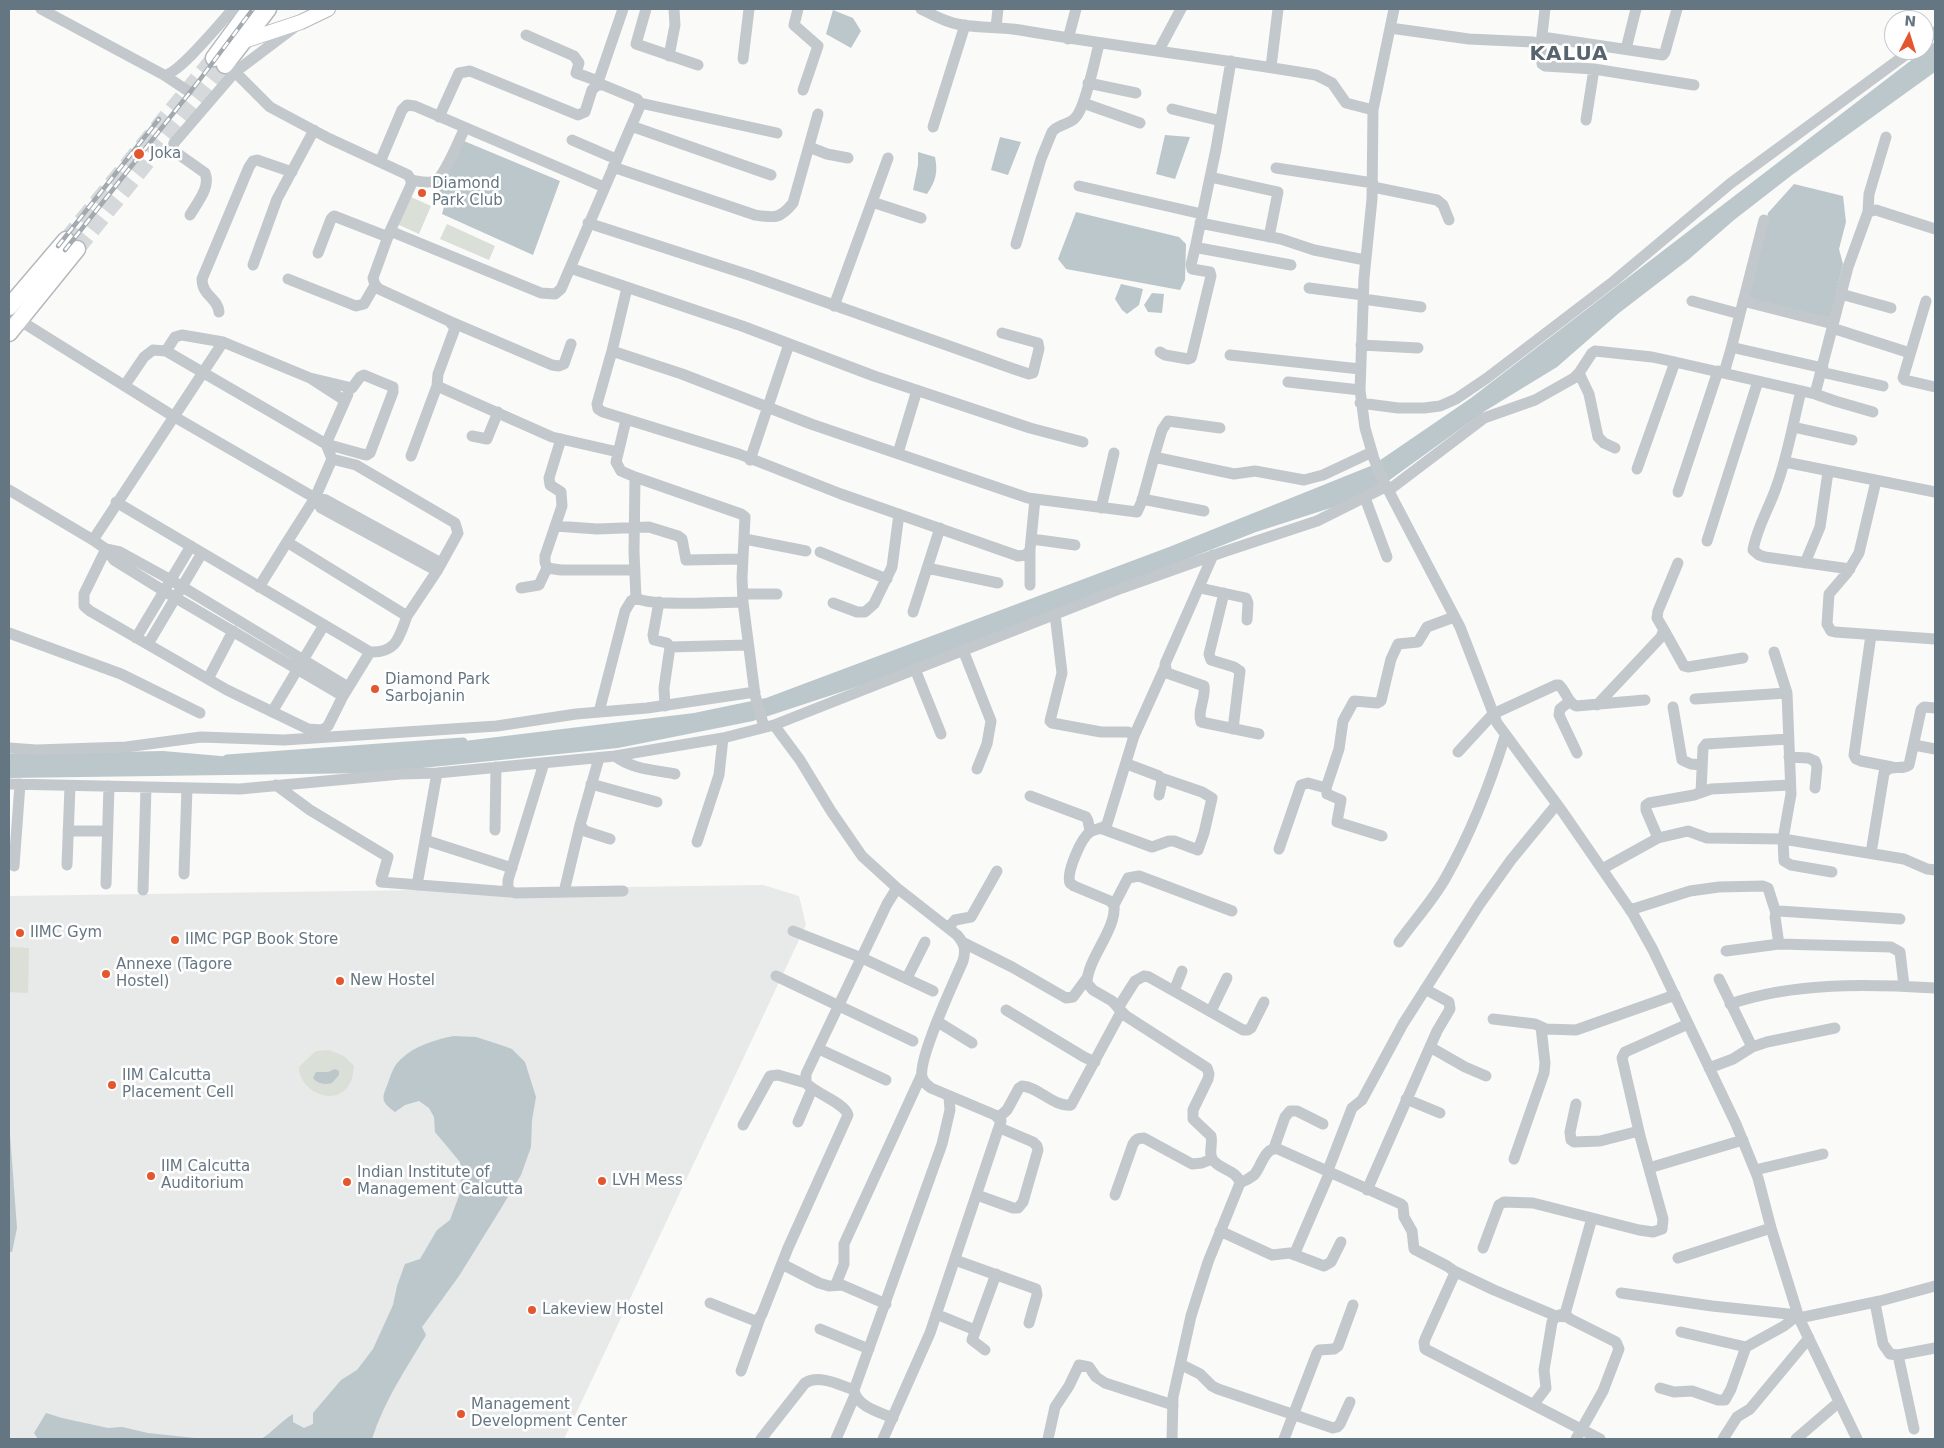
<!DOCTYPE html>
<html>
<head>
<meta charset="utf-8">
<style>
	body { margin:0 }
	#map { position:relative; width:1944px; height:1448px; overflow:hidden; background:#fafaf8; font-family:"DejaVu Sans",sans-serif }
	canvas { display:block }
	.frame { position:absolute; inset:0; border:10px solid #657683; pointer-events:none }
	.north { position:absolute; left:1884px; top:10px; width:50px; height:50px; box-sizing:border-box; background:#fff; border:1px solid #c1c8cd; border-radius:50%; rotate:5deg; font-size:14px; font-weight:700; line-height:20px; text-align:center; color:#657683 }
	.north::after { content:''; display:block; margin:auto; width:18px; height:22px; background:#e4572e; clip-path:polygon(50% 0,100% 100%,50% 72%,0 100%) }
</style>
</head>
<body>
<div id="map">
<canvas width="1944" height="1448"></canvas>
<div class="frame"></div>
<div class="north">N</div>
</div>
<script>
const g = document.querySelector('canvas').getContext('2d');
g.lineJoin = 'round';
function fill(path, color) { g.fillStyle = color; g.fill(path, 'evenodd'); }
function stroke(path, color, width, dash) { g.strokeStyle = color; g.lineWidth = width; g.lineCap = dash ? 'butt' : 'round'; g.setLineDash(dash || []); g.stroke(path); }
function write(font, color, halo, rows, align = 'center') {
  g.font = font + ' "DejaVu Sans",sans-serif'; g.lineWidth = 5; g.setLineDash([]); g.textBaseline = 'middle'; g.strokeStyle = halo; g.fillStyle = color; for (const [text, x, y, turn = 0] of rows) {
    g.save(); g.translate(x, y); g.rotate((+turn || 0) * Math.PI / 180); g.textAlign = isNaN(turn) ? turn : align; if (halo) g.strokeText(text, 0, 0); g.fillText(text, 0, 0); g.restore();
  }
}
fill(new Path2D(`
	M763,885l36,11 7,29 -242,514h-555v-543z`), '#e8e9e9');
fill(new Path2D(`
	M411,197l20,9 -12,28 -22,-10z
	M447,224l48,22 -6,14 -49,-21z
	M9,947l20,1 -1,45 -19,-1z
	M329,1050l15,6 10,10c-1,8 -2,17 -8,23 -16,17 -47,0 -47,-22l17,-16z`), '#dadfd7');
fill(new Path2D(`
	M833,10l20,8 8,13 -10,17 -25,-14z
	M1935,42v30l-143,103 -58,45 -46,40 -69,53 -62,54 -72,44 -112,81 -30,12 -87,28 -357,141 -146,48 -135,27 -245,25 -364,5v-24l154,-3 92,8 127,-8 312,-38 72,-15 403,-151 204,-82 98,-67z
	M1165,135l25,2 -15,42 -19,-5z
	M1000,137l21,5 -13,33 -17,-5z
	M464,141l96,40 -27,74 -91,-41 3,-11 -7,-9z
	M918,152l17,5c3,15 1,24 -8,37l-14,-4 5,-25z
	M1794,184l49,12 3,26 -7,27 4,15 -13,54 -83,-19 21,-86z
	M1076,212l103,25 7,7 -1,36 -5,10 -114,-21 -8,-10z
	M1121,284l22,5 -4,16 -12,9 -5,-4 -7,-11z
	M1152,293l12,1 -2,19 -14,-1 -4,-7z
	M454,1036l22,1 25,8 11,4 13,13 11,35 -4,23 -1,27 -10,28 -21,35 -41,66 -37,51 4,8c-20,34 -42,66 -54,104h-111c12,-7 20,-18 32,-25v8l11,6 9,-4v-11l28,-33 16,-10 16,-21 20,-44 4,-19 8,-22 15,-5 17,-29 13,-10 10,-27 1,-20 -1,-11 -25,-30 -1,-15 -5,-9 -10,-7 -14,4 -10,7c-15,-11 -13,-14 -7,-29 3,-9 6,-18 13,-24 13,-13 36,-20 53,-23z
	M335,1069l4,2v4l-7,8c-7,2 -14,1 -19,-5l3,-6h12z
	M9,1121l8,107 -5,24h-3z
	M46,1413l16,5 46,10 14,-1 26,6 56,6h-166l-4,-6z`), '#bbc7cb');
stroke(new Path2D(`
	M227,759l236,-17`), '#bbc7cb', 9);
stroke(new Path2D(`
	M66,240l148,-182
	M77,249l148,-184`), '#d5d9db', 16, [16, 8]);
const major = new Path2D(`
	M240,40l4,1 57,-19 27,-13`);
const highway = new Path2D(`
	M214,58l36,-49
	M225,65l43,-56
	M9,307l57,-67
	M9,333l68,-84`);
stroke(major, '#b5babe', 16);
stroke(highway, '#b4b9bd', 19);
stroke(new Path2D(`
	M41,9l123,66c14,0 57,-53 69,-66
	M646,9l-10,35 62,21
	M798,9l-4,16 24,21 -15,44
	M921,9c14,7 27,14 42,16 19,3 38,2 57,5 98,17 197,28 296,45l16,8 14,20 27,7
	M1394,9l-21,101 -1,89 -8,79 -4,112 5,38 9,31 9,21 77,147 37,96 65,88 71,103 20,36 83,174 22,54 13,50 28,90 58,121
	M996,27l2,-18
	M1390,28l79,11 64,3 8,4 1,18 3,2 49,3 100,16
	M526,35l48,21 5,7 -3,10 22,8
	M1542,37l121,18 2,-3 12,-43
	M1068,39l8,-30
	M1924,41l11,-9
	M1541,44l4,-35
	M1626,49l10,-40
	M1159,50l22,-41
	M669,56l6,-31 -1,-16
	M222,59l48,48 58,31 80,37 3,5v5l-21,46 151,62 14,1 6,-5 78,-181 1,-5 -3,-4 -34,-14h-6l-5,5 -7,22 -7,3 -108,-44 -11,2 -20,44
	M743,59l6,-50
	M1231,61l-15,88 -20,95 3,4 92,17
	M1271,67l7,-58
	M164,75l24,16
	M1088,83l48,10
	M597,85l26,-76
	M640,103l137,30
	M1083,103l57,20
	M1172,109l49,12
	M1586,120l8,-51
	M631,126l140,49
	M933,127l32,-102
	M572,140l44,19
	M809,147l18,7 21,4
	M380,162l22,-52 5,-5 8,1 189,81
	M613,167l142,48c20,3 25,4 38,-12l25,-89
	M1276,168l97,15
	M1210,177l68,15 -9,45
	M411,180c7,1 17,4 24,1 10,-5 24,-42 30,-53
	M1079,186l123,28
	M1373,187l64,13 6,5 6,15
	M872,202l49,16
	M1868,212l1,-18 17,-57
	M190,215c7,-12 21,-28 15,-42l-31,-22 -1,-4 1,-4 61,-71 61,-46
	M588,223l164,53 262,93 15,5 4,-1 6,-24 -1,-6 -36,-10
	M1200,223l81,16 33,11 51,10
	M390,231l-17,47 2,7 4,4 70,32 6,7 -17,46 -1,12 115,51 66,15
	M1016,244l25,-85 11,-27c6,-8 17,-7 23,-14 10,-9 20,-59 24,-74
	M318,253l13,-34 3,-3 54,21
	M253,265l24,-66 37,-69
	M570,268l172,58 132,50 156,52 53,14
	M288,279l68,27 8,-2 11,-19
	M627,288l-15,63 70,23 129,50 217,74 109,14 5,-11 12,-44 80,17 21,-3 49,9 19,-5 49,-23
	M1309,288l54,7
	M1841,294l50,14
	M1363,299l58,8
	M1692,301l48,13
	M1743,301l90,23
	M1926,301l-23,77 2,2 30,7
	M834,306l54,-148
	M219,312c-1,-14 -17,-16 -17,-33l47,-112 4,-6 4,-1 35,12
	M19,320l154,96 142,82 -28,44 120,74c-8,21 -10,37 -37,36l-27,44 -15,30 -6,4 -14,-1 -81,-39 -137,-79 -6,-5v-12l22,-45
	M449,321l103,44 7,1 5,-2 7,-20
	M1832,328l78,25
	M1361,345l57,3
	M1731,349l33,-129
	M166,351l160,93 36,10 5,1 3,-2 23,-61v-5l-29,-12 -4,2 -8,11 -42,-10
	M612,351l-15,53 1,5 5,3 136,42 102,40 177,62 8,-1 4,-5 5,-51
	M1160,352l5,3 23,4 3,-1 1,-3 19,-79 -1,-4 -18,-3 -1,-4 5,-21
	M1230,355l130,14
	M1821,372l62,14
	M1579,373l10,21 9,43 6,6 11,5
	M1724,373l7,-24 4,-1 88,20
	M1288,382l72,8
	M125,385l19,-28 9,-7 13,1 9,-14 7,-2 41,7 87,36 34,22
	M1801,391c-8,32 -13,63 -24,94 -7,22 -20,41 -24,65l6,5 6,2 85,12
	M1815,394l33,-127 20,-55 8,-2 59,19
	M1360,403l38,5h26l16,-2 16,-7 31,-21 127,-97 117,-98 181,-133
	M626,420l-10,42 5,9 14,6 -1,75 2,46c16,9 86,4 107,4
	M1793,427l59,13
	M472,436l15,3 11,-27
	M561,439l-12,39 1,7 11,7 1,14 -17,50v6l2,6 14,2h74
	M898,453l19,-63
	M411,456l26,-70
	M1154,457l8,-27 6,-9 52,7
	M332,459l24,6 99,58 3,10 -21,38 -30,45
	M750,460l39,-116
	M1785,462l150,30
	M1637,469l38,-107
	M635,477l106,37 4,3 -3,61 1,24 12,93 9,32
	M1876,481l-17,72 -12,20 -18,21 -2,30 4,7 4,1 100,7
	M9,490l84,50 13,9 8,11 50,31 179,105
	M1389,490l95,-72 51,-18 39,-22 5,-5 13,-20 3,-2 57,6 23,5 140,32 20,7 38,11
	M1678,492l40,-121
	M315,498l6,10 116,63
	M315,498l11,2 115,63
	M315,498l17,-39 -6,-15 22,-50
	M1365,498l22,59
	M1142,499l62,12
	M116,502l254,150
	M1101,508l13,-55
	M555,526l42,3 52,-2 29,9 4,3 4,21 56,-1
	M745,539l61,12
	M1032,539l43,6
	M93,540l130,-198
	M1707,541l51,-160
	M106,549l14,3 51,28 177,107
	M820,552l67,27
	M1213,555l-48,109 2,9 37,13c2,12 -7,25 -3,36l58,12
	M1805,563l15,-36 8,-55
	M927,568l71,15
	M1030,585v-35
	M259,587l28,-45
	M521,588l18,-3 8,-17
	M1200,588l46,10 2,5 -1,17
	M1224,593l-15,61 2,6 23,7 6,4 -7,58
	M743,594h34
	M659,602l-6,33 1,5 13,3 3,4 -6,41 1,18
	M833,603l24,9h8l9,-8 18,-37 7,-53
	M913,612l27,-84
	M1055,614l7,59 -12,48 2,2 49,9h27l6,4 -27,88c-5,6 -12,4 -17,8 -9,6 -24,41 -20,51l4,3 36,15 4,4c3,24 -27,54 -27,78l6,7 19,11 14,15 81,52 2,6 -1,5 -15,31v9l18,17c2,8 -3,18 2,24 7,10 24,10 27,23l-32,79 -17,54 -18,81 -1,42
	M1664,630l20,36 4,1 55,-9
	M9,633l112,41 79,39
	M1871,635l-17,120 2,4 5,2 31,6
	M136,638l55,-92
	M148,644l54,-91
	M670,647l78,-2
	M963,650l28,71 -4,23 -10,25
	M1774,652l13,41 4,101 -8,45 1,22 7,4 41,7
	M915,669l26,65
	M208,679l25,-48
	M1695,699l92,-6
	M1570,701l-10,8 -1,6 18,38
	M1597,705l64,-68 3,-7 -7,-12 1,-7 20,-48
	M1673,707l9,53 9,4 11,1
	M272,712l52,-87
	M599,712l26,-101 6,-10 5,-3
	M774,725l26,35 31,51 31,45 35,32 60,47c8,9 9,15 6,26 -9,21 -45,97 -41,116 1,5 5,8 9,11l64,27 6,6 -71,212 -47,106
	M1134,736l31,-69
	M1914,745l21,4
	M9,748l27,2 90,-3 75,-10 83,3 213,-14 79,-12 71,-6 108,-16
	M1458,752l35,-38 63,-29h3c7,6 8,17 17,21l69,-6
	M615,756c16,13 40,14 60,18
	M1789,757l19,1 7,3 2,6 -2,21
	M599,758l-19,67 5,6 25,8
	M544,763l-36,117v10l7,3 108,-2
	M1127,764l32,12 3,5 -3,14
	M9,784l231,5 161,-15 36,-1 178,-17 108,-18 51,-13 348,-137 101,-36 94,-31 70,-35
	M591,784l66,18
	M276,785l34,25 78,47 -7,25 129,10
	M1701,792l2,-44 3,-4 83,-5
	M1030,796l56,21 2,4 2,10
	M1100,828l52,19 17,-6h5l24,9 6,-17 8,-35 -10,-6 -41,-14
	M495,830l1,-63
	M68,831h39
	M1382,836l-45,-14 4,-22 -14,-6 -1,-6 13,-39 4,-28 11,-20 23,2 4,-2 10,-42 7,-15 20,-2 9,-15 27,-10
	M1658,838l-12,-28v-5l3,-2 45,-8 17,-6 79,-4
	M425,840l87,28
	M697,842l22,-67 4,-37
	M1279,849l22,-64 7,-2 18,5
	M1871,853l13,-80c7,-10 17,-2 25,-8l12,-55 3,-3 11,1
	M67,865l3,-79
	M14,866l6,-82
	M1602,869l56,-31 30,-7 19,7 76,1 121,20 23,10 8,1
	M184,874l3,-86
	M106,884l3,-98
	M417,885l20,-112
	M143,890l3,-103
	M564,892l16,-67
	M1114,905l14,-27 11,-2 93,35
	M1630,910l60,-19 29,-4 44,-1 5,2 8,25
	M948,928l7,-8 16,-3 26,-46
	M793,931l69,27 71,33
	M1399,942c15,-21 35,-43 47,-65 25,-44 44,-93 59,-141
	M964,943l48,24 54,31 7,-1 14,-19
	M1779,944l-4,-27 1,-4 3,-2 121,8
	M1726,951l53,-7 112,3 9,5 4,34
	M776,976l137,65
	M907,978l18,-36
	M1719,979l33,68
	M1174,991l8,-20
	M1730,1004c65,-22 138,-20 205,-16
	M1118,1008l17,-27 9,-5 5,1 94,53h5l3,-2 13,-26
	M1006,1010l78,47 11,5
	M1211,1011l16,-33
	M1493,1019l42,5 11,5 30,1 99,-35
	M938,1022l34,21
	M1430,1047l35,20 21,9
	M819,1049l67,31
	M1709,1068l24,-9 19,-12 15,-5 68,-14
	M1406,1099l34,14
	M1576,1104l-6,28 1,8 3,2 26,-1 39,-10
	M999,1117l8,-7 12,-22 3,-2c17,1 31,21 49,19l50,-93
	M798,1122l14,-33
	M743,1125l27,-49 8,-1 28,8
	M1274,1148l11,-31 5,-6h7l26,13
	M1514,1159l30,-86 1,-10 -4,-36
	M1649,1168l94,-28
	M1755,1170l68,-16
	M1240,1183c5,-2 10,-5 14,-8 8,-9 10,-28 24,-26l123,55 2,2 1,11 8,14 2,18 33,17 7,5v4l-28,62 -2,5 1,7 175,90
	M1367,1190l70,-159 13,-22 -1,-7 -24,-13
	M977,1195l36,13h5l5,-6 15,-52 -1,-4 -4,-4 -33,-14
	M1115,1195l18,-51c3,-5 5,-6 11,-6l48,26 10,-1 10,-4
	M1220,1231l52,24 18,-2 34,13 7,-4 10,-20
	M1483,1248l16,-43 5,-3 29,1 106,27 14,2 9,-3 1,-10 -23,-83 -18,-78 3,-6 63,-28
	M1294,1255l35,-81 -1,-4 24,-62 10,-8 41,-76 76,-119 32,-45 46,-56
	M1678,1258l93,-30
	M955,1260l81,29 1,6 -8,28
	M782,1264l37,19 10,3 13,-1 44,19
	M1454,1271l40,19 62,26 11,1
	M836,1284l8,-20v-20l77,-168
	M1621,1293l91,13 86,9
	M710,1303l43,17 4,1 5,-7 26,-66 60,-133c-3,-12 -32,-21 -42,-32v-9l81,-170 10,-16
	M1875,1303l8,41 7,10 8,1 37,-7
	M936,1314l39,16
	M1799,1318l81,-17 55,-15
	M820,1329l49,20
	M1681,1332l65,15 38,-21 14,-11
	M985,1350l-13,-10 24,-66
	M1898,1355l16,74
	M1182,1365l18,9 12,12 6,3 115,39 4,-1 3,-3 10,-22
	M741,1371l19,-53
	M1660,1388l14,4 18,-1 26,9h7l6,-11 15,-42
	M1534,1404l12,-16 -2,-18 8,-48 4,-6 7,-2
	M893,1418c-14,-6 -37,-12 -39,-28l88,-246 8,-34 -1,-13
	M761,1439l44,-56c14,-9 34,2 49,7
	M836,1439l19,-44
	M1048,1439l7,-32 14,-21 10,-21 10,2 7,10 9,6 68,22
	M1284,1439l33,-86 2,-3 15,-1 4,-3 15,-41
	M1576,1439l27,-48 16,-42 -3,-7 -46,-23 -5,-5 27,-96
	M1723,1439l14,-22 13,-8 59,-71
	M1796,1439l43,-37`), '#c3c8cc', 11);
stroke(major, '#fff', 14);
stroke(highway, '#fff', 16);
const rail = new Path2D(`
	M58,246l101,-127
	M65,250l133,-168 55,-73`);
stroke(rail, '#a2aab0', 4.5);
stroke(rail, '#fff', 2.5, [8]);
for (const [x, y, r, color] of [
	[139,154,6,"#e4572e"],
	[422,193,5,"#e4572e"],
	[375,689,5,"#e4572e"],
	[20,933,5,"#e4572e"],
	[175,940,5,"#e4572e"],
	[106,974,5,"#e4572e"],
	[340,981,5,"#e4572e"],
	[112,1085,5,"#e4572e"],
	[151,1176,5,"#e4572e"],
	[602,1181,5,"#e4572e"],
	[347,1182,5,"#e4572e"],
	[532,1310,5,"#e4572e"],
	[461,1414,5,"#e4572e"]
]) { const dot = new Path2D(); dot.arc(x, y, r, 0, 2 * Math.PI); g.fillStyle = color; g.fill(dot); stroke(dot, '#fff', 2); }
write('15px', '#657683', '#fff', [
	["Joka",150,154],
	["Diamond",432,184],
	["Park Club",432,201],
	["Diamond Park",385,680],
	["Sarbojanin",385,697],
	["IIMC Gym",30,933],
	["IIMC PGP Book Store",185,940],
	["Annexe (Tagore",116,965],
	["Hostel)",116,982],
	["New Hostel",350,981],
	["IIM Calcutta",122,1076],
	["Placement Cell",122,1093],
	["IIM Calcutta",161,1167],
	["Auditorium",161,1184],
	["Indian Institute of",357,1173],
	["Management Calcutta",357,1190],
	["LVH Mess",612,1181],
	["Lakeview Hostel",542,1310],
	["Management",471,1405],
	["Development Center",471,1422]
], 'left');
g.letterSpacing = '1px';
write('bold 20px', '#57646e', '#fff', [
	["KALUA",1569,55]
]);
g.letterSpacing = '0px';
</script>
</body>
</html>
